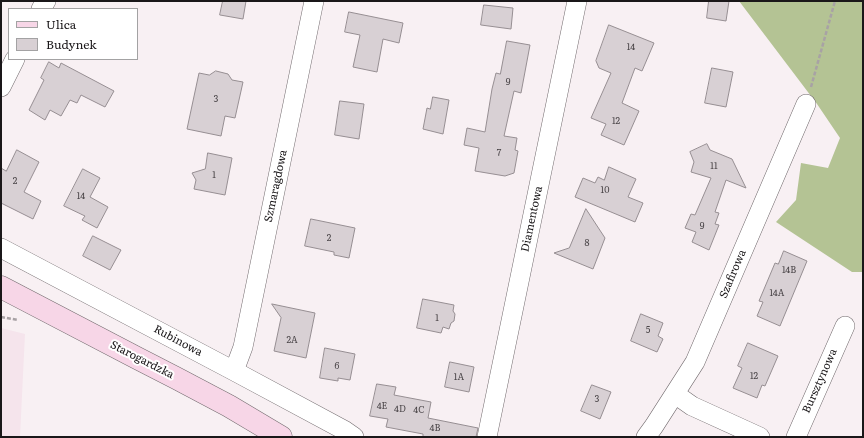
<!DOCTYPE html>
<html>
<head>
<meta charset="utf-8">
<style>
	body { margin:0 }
	#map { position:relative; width:864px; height:438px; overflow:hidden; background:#f8f0f3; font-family:Literata,serif }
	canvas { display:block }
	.frame { position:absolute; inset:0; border:2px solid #1a1719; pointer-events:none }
	.legend { position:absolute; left:8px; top:8px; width:130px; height:52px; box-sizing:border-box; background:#fff; border:1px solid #a3a2a3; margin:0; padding:5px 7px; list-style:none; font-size:12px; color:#1a1719 }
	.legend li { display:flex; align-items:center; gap:8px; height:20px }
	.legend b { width:20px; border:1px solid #a3a2a3 }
</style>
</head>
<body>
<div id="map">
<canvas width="864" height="438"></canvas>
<div class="frame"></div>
<ul class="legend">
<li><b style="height:5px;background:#f7d6e7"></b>Ulica</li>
<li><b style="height:11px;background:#d8d0d4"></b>Budynek</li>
</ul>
</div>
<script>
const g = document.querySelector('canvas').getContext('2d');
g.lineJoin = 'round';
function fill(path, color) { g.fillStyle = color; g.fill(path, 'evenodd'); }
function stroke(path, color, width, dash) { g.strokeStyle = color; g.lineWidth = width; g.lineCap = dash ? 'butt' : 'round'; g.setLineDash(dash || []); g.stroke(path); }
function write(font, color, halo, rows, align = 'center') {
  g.font = font + ' Literata,serif'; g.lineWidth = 4; g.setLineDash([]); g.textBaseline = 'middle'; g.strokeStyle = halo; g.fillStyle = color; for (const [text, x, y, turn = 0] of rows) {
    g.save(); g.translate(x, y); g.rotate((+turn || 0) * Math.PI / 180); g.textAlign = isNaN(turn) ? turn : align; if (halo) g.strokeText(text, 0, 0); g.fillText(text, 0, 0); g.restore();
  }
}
fill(new Path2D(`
	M1,328l24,6 -5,103h-19z`), '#f5e4ec');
fill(new Path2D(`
	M739,1h124v271h-11l-76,-50 20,-22 5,-37 27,5 12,-30 -23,-34z`), '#b4c394');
const building = new Path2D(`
	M223,1h23l-3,18 -23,-4z
	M709,1h20l-3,20 -19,-3z
	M484,5l29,3 -2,21 -30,-4z
	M349,12l54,11 -4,20 -16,-4 -6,33 -24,-5 7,-32 -15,-3z
	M609,25l45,18 -12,28 -7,-3 -13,35 17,8 -15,34 -23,-10 5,-11 -15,-6 20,-45 -12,-5 -3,-7z
	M507,41l23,4 -9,48 -7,-2 -10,45 13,2 -2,12 3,1 -4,22 -9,3 -30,-5 4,-23 -15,-3 3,-17 18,4 7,-43 4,-16 4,1z
	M49,62l10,6 2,-5 53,28 -9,16 -24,-12 -4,8 -7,-3 -9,16 -11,-6 -5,10 -16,-10 15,-30 -3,-2z
	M712,68l21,4 -7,35 -21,-4z
	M216,71l12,3 4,6 11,2 -8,36 -10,-2 -4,20 -34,-7 12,-56 10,2z
	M433,97l16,3 -6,34 -20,-5 4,-21 3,1z
	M340,101l24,3 -5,35 -24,-4z
	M707,144l3,6 22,9 14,29 -20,-8 -11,32 4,1 -4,11 4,1 -10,25 -17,-8 4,-10 -11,-4 6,-14 4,1 16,-37 -20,-6 3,-10 -4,-10z
	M17,150l22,12 -15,30 17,9 -8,18 -32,-16v-35l5,3z
	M208,153l24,5 -7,37 -31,-6 2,-9 -4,-7 13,-4z
	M609,167l27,12 -8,18 15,6 -8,19 -60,-25 8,-19 12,5 3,-6 6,3z
	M83,169l17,9 -10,19 18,10 -11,21 -15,-8 3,-4 -21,-10z
	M586,209l19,29 -12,31 -39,-16 15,-5z
	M311,219l44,9 -6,30 -15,-3v-3l-29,-6z
	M93,236l28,14 -11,20 -27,-14z
	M784,251l23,10 -27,65 -23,-10 6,-14 -4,-1 16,-38 3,1z
	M423,299l31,6 -1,6 2,3 -1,7 -3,2 -2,6 -6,-2 -2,6 -24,-5z
	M272,304l43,9 -9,45 -32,-7 7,-33z
	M641,314l22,9 -5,13 5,3 -6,13 -26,-11z
	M748,343l30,13 -13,30 -3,-1 -5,13 -24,-10 9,-20 -4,-2z
	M325,348l30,6 -5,26 -12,-2v3l-18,-3z
	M450,362l24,5 -5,25 -24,-5z
	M377,384l19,3 -2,8 37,7 -3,16 50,10 -2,9h-53v-3l-37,-7 2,-8 -18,-3z
	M592,385l19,7 -11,27 -19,-8z`);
fill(building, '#d8d0d4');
stroke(building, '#968e92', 1);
const minor = new Path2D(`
	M41,9l5,-8
	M1,87l14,-28
	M1,248l233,123 110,59 10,7
	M234,371l9,-24 71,-346
	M675,394l17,12 68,31
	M487,437l90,-436
	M646,437l8,-11 41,-64 111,-258
	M796,437l49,-111`);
const secondary = new Path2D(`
	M1,287l136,71 39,20 53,28 52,31`);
stroke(minor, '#716a6d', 20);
stroke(secondary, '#716a6d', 23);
stroke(new Path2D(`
	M811,87l24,-86
	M1,317l17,3`), '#a8a2a5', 2.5, [4, 2]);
stroke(minor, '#fff', 19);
stroke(secondary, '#f7d6e7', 22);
write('9px', '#4a4548', null, [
	["14",631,47],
	["9",508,82],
	["3",216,99],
	["12",616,121],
	["7",499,153],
	["11",714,166],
	["1",214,175],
	["2",15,181],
	["10",605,190],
	["14",81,196],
	["9",702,226],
	["2",329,238],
	["8",587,243],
	["14B",789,270],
	["14A",777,293],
	["1",437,318],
	["5",648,330],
	["2A",292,340],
	["6",337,366],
	["12",754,376],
	["1A",459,377],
	["3",597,399],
	["4E",382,406],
	["4D",400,409],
	["4C",419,410],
	["4B",435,428]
]);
write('11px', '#1a1719', '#fff', [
	["Szmaragdowa",276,186,-78],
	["Diamentowa",532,219,-78],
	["Szafirowa",733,274,-67],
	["Rubinowa",178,341,28],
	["Starogardzka",142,360,27],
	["Bursztynowa",820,381,-66]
]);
</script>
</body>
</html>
